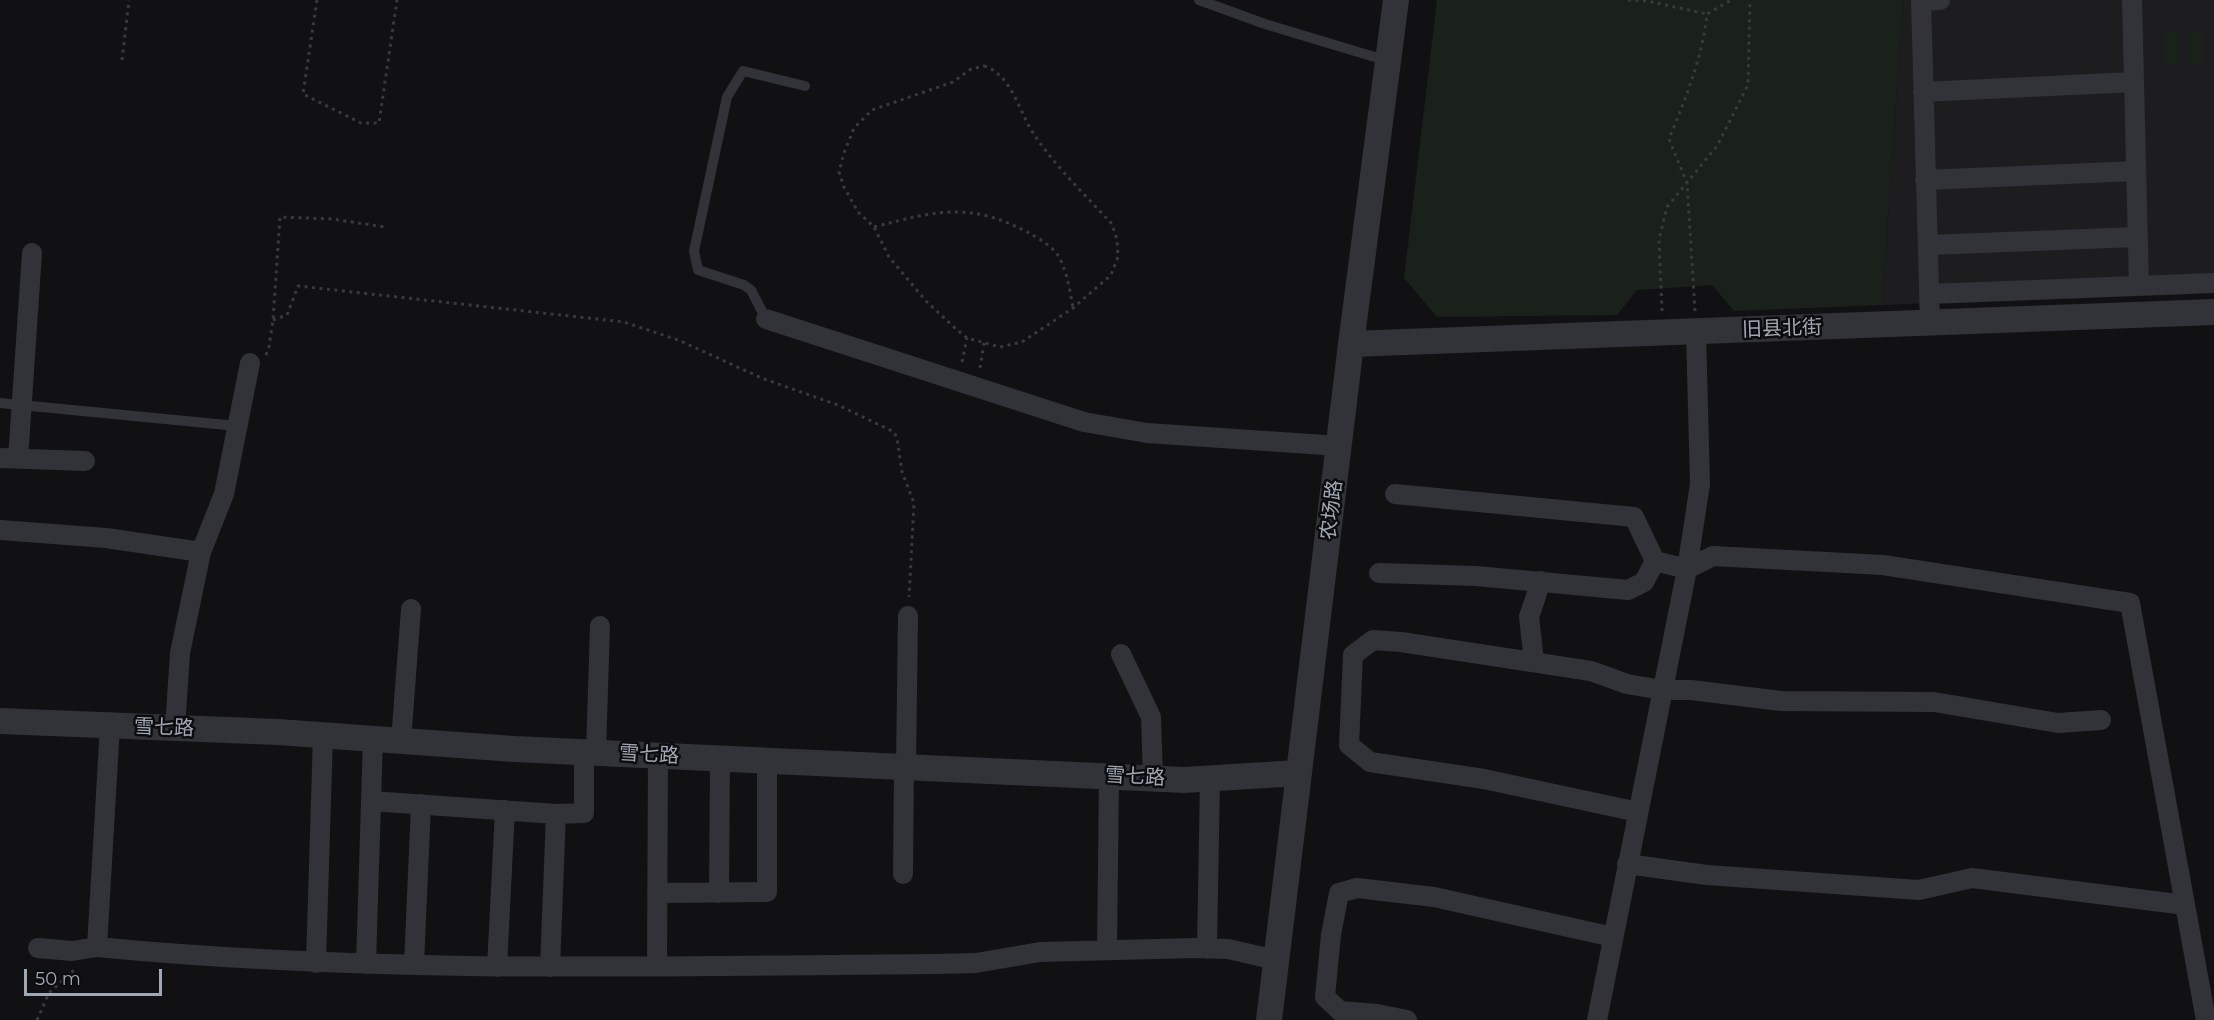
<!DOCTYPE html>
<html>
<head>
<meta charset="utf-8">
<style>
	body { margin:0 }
	#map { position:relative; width:2214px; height:1020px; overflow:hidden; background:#111113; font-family:Montserrat,sans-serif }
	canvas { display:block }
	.scale { position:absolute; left:24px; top:969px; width:138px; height:27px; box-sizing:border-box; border:3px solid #a1a8b5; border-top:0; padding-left:8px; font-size:18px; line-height:21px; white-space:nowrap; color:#a1a8b5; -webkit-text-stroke:4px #0c0c0e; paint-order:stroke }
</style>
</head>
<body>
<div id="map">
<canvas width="2214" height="1020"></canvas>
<div class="scale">50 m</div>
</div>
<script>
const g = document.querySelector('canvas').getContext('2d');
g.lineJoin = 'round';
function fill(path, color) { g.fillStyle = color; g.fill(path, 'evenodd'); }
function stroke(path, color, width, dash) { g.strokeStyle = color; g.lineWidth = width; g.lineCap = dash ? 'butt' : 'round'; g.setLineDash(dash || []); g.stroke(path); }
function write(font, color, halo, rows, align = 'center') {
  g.font = font + ' Montserrat,"Noto Sans SC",sans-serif'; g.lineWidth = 5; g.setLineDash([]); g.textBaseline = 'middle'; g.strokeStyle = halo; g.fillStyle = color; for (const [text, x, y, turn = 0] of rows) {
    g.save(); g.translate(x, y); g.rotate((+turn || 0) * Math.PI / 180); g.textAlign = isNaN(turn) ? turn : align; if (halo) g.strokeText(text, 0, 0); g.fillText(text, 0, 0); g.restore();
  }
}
fill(new Path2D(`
	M1903,0h311v292l-332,13z`), '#1d1d20');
fill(new Path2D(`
	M1437,0h466l-21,305 -148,6 -22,-26 -75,5 -20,25 -180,2 -33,-39z
	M2163,32h15v33l-15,-1z
	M2188,32h15v32h-15z`), '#19211a');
stroke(new Path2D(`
	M317,0l-14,94 58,29h18l18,-123
	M1628,0l19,1 60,13
	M122,60l7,-60
	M984,66c28,8 36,49 51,70 22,32 51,60 77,88l5,16 1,17 -7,18 -38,33 -51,34 -22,5 -33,-9 -11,-9 -30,-28 -37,-44 -15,-30 -16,-15 -14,-25 -5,-15 5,-19 10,-25 18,-18 81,-28 18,-13z
	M874,227c62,-16 96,-26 155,6 11,6 26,15 31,26 8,16 10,33 13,49
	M1662,311l-3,-71 8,-33 50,-61 31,-61 2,-85
	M1695,311l-8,-128 -18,-44c17,-42 33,-80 38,-125l24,-14
	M273,320l14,-5 11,-29 326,36 54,18 86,39 74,26 56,27 3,6 5,34 12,31 -5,94
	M266,355l3,-8 4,-27 7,-103 52,2 53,8
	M962,362l5,-24
	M980,368l4,-25
	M37,1020l12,-27 25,-23`), '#383a3f', 3, [3, 4.5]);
stroke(new Path2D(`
	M1199,0l66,24 123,37
	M766,319l-15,-29 -7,-5 -46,-15 -4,-19 33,-154 16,-26 62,15
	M0,403l237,23`), '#323338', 10);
stroke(new Path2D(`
	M1921,0l9,324
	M2132,0l7,286
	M1921,1l19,-1
	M1923,92l211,-10
	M1925,180l211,-9
	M1928,245l210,-8
	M1929,294l285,-11
	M766,319l318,103 63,11 193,13
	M1696,332l4,152 -13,85 26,-13 170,9 247,38 76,417
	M0,458l85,3
	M18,459l14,-206
	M1395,494l239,23 21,44 32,8 -90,451
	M0,530l106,8 95,14
	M1379,573l97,3 152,14 16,-8 11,-21
	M1121,654l30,63 2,61
	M1534,661l-5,-44 12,-36
	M175,728l5,-75 21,-101 23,-58 26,-131
	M401,741l10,-132
	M596,752l4,-126
	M906,767l2,-151
	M371,801l185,13
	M1638,812l-154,-33 -114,-17 -21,-17 4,-90 20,-15 28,2 190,29 36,13 35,6h29l90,11 153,1 124,21 43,-3
	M1627,864l80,11 212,15 53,-12 213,27
	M903,874l1,-107
	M657,893l110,-1v-132
	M719,893l1,-135
	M97,947c279,27 559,19 839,17l40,-1 64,-11 155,-4 33,1 48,11
	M38,948l34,3 25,-4 13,-221
	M1207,949l3,-171
	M1107,950l2,-174
	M316,963l7,-228
	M366,964l7,-226
	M414,965l7,-161
	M657,966l1,-211
	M497,967l8,-157
	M550,967l6,-153 28,-1v-61
	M1407,1020l-30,-6 -37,-3 -15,-14 6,-62 8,-42 18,-5 77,9 179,40`), '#323338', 20);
stroke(new Path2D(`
	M1351,344l863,-32
	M0,721l278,11 236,17 670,31 115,-7
	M1269,1020l82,-676 45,-344`), '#323338', 26);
write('20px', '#a1a8b5', '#0c0c0e', [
	["旧县北街",1782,329,-2],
	["农场路",1332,510,-83],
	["雪七路",164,728,2],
	["雪七路",649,755,3],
	["雪七路",1135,777,3]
]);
</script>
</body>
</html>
